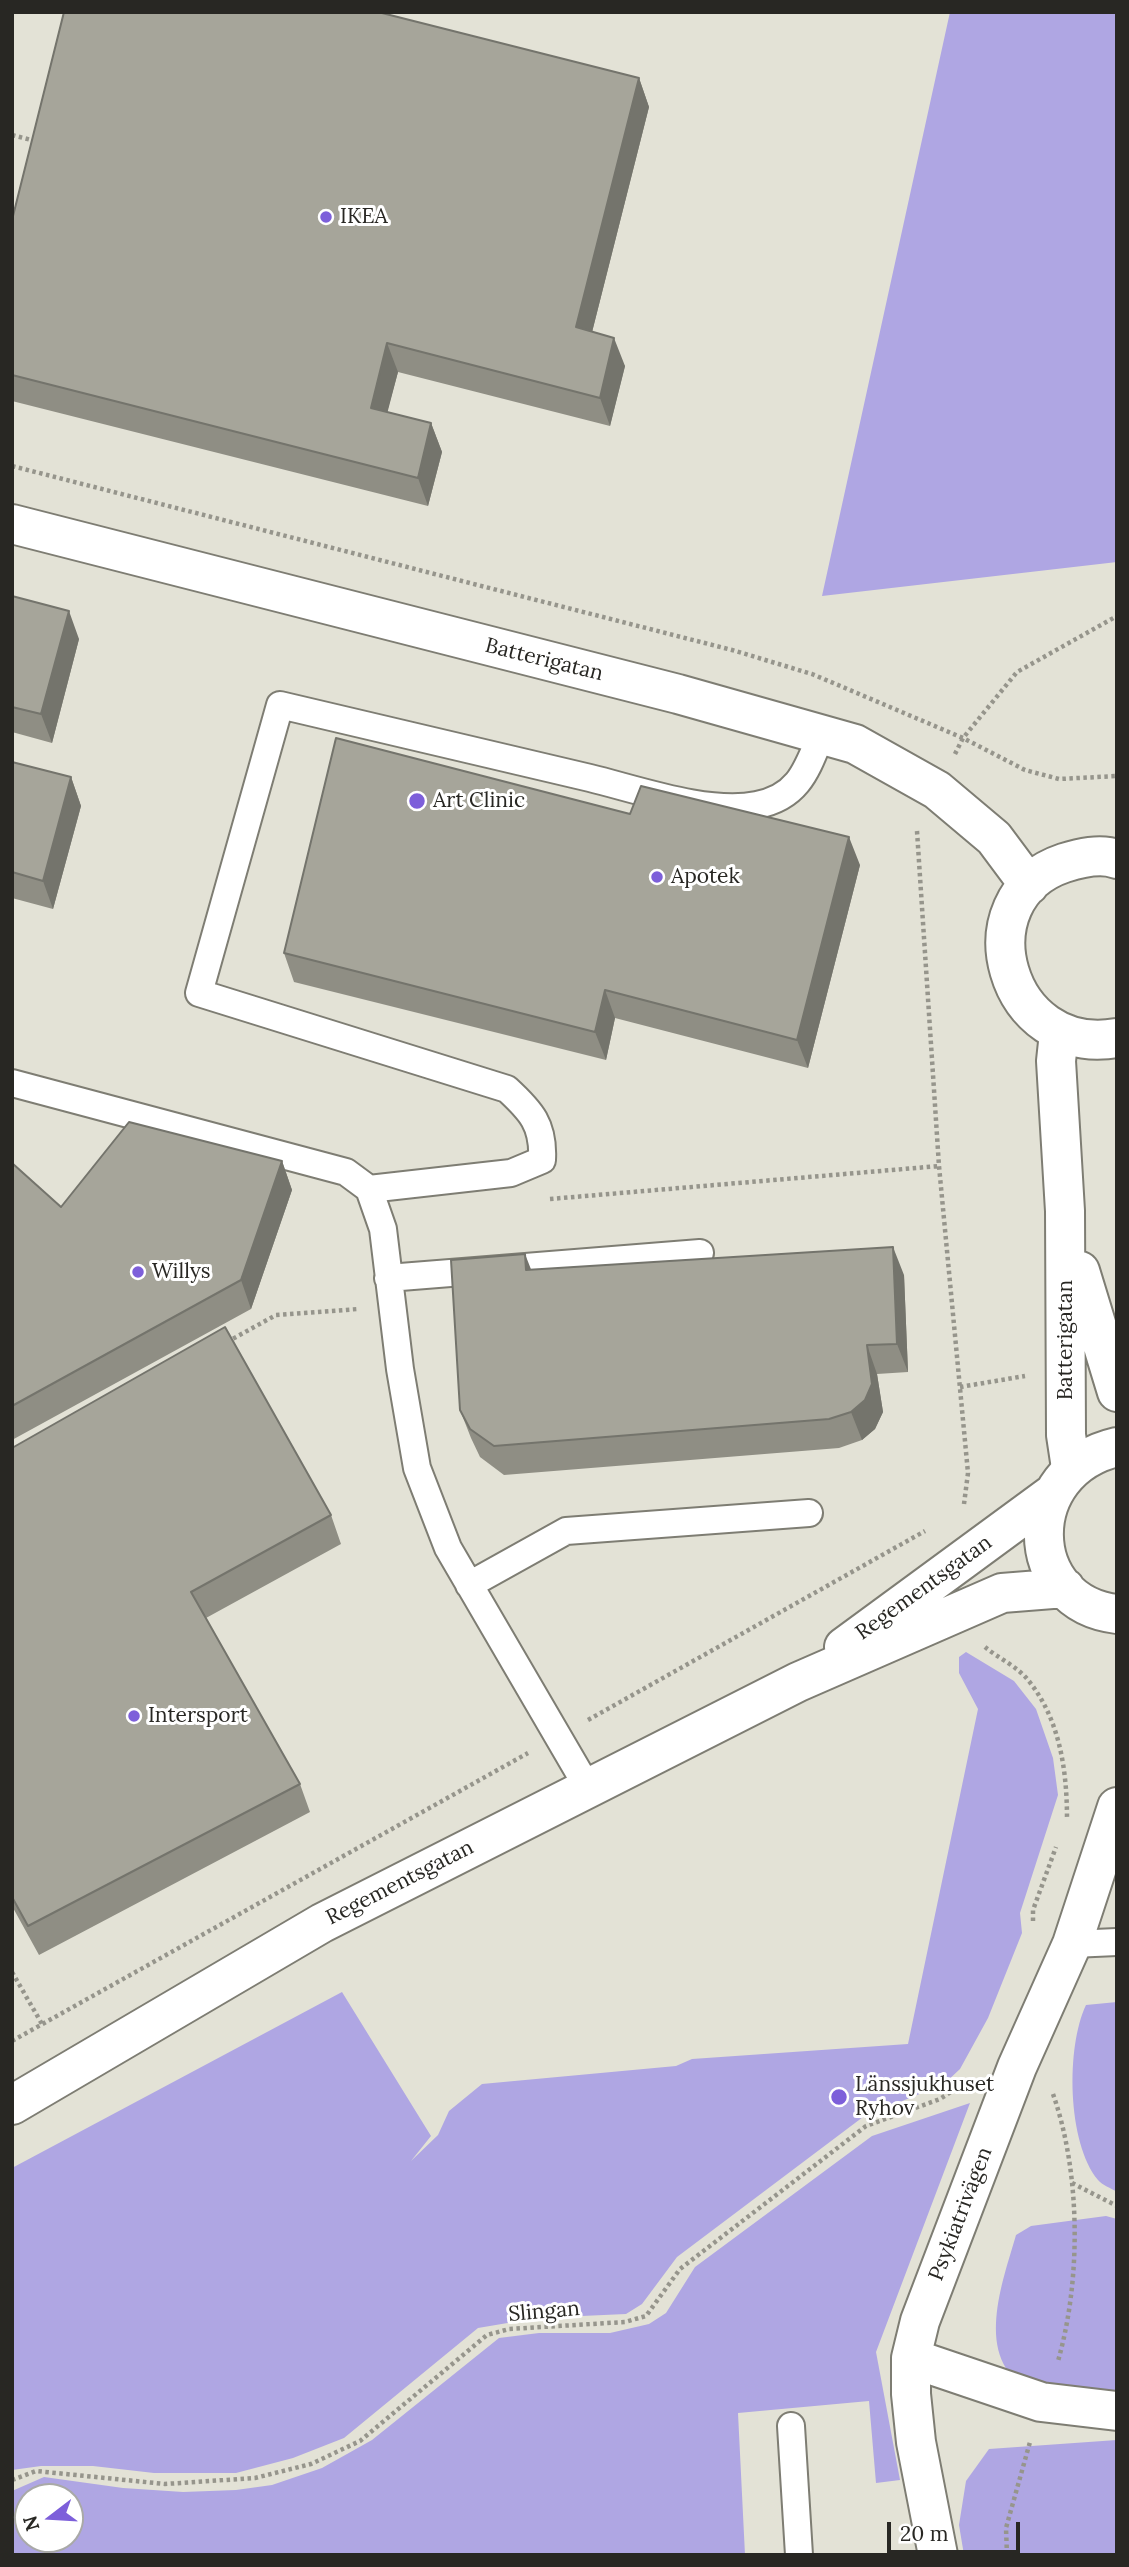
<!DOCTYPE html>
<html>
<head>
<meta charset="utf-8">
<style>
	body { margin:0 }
	#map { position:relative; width:1129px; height:2567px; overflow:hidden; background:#e3e2d6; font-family:Lora,serif }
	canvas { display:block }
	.frame { position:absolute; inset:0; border:14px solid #282723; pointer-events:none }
	.north { position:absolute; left:14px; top:2483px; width:70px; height:70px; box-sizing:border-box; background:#fff; border:2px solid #a9a9a7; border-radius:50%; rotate:253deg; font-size:19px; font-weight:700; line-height:28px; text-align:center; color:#282723 }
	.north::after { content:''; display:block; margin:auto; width:24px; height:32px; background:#7d5fda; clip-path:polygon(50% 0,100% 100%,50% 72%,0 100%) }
	.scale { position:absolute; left:887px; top:2522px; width:133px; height:32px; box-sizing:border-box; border:4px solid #282723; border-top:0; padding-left:9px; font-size:21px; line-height:24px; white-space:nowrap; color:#282723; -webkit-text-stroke:5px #fff; paint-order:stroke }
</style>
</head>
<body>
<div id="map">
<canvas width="1129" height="2567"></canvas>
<div class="frame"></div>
<div class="north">N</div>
<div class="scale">20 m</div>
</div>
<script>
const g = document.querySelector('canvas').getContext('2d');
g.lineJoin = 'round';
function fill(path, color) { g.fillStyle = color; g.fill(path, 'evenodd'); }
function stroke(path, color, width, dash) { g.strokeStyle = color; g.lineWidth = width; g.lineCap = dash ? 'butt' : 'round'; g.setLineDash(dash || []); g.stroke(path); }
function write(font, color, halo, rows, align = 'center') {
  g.font = font + ' Lora,serif'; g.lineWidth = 6; g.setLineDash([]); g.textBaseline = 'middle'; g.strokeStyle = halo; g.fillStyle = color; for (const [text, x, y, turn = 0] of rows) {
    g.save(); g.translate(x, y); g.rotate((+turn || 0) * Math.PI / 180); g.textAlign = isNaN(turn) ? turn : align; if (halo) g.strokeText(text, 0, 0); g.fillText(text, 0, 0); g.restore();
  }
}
fill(new Path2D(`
	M950,12h167v550l-295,34z
	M966,1652l48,29 22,28 17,49 5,37 -38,118 2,20 -34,85 -28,51 -16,15 -81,33 -186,140 -35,47 -16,10 -89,4 -59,10 -134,110 -51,20 -57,15h-82l-61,-7h-52l-29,4v-302l330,-176 89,144 -20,25 27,-26 11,-24 33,-27 194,-18 16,-7 216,-15 70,-335 -19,-36v-16z
	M1117,2002v190c-6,-4 -15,-7 -19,-12 -31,-38 -32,-133 -12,-175z
	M970,2103l-94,249 24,128 -24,3 -7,-82 -131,12 7,142h-733v-64l32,-14 79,11 60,4 53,-2 36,-5 50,-17 50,-28 127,-102 40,-5h71l39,-9 17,-11 29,-46 177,-131zM70,2497v42h-42v-42z
	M1106,2216l11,3v176c-17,-1 -75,0 -87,-6 -58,-29 -27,-108 -14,-154l15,-9z
	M1117,2440v115h-153l-5,-30 7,-44 23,-32z`), '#afa6e3');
const service = new Path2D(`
	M12,1083l334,89 23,17 14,40 17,140 17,99 31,80 140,240
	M369,1189l142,-16 31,-13c2,-35 -11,-49 -35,-71l-308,-96 81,-288c103,24 207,49 310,73 49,12 119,37 167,27 42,-8 50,-36 64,-70
	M388,1278l312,-25
	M469,1585l97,-54 243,-18
	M1072,1944l45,-2
	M791,2426l8,129`);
const minor = new Path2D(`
	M12,524l666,170 177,50 82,46 57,48 35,47
	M1117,859c-17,-6 -37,-1 -53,4 -104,35 -59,195 53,175
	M1059,1033l-3,28 9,150 1,224 5,33
	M1080,1271l37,121
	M911,2358l130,44 76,9
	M938,2555l-22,-113 -5,-48v-36l9,-37 97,-254 55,-123 45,-137`);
const tertiary = new Path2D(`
	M1117,1447c-99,23 -96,156 0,167
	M844,1647l207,-152
	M12,2105l310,-182 476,-241 204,-89 63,-5`);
stroke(service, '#7e7d73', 30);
stroke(minor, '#7e7d73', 42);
stroke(tertiary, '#7e7d73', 42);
stroke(new Path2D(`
	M12,135l23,6
	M12,466l720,184 80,24 151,64 62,32 34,9 58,-3
	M955,754l8,-16 54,-66 100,-56
	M917,831l22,335 29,307 -4,31
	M550,1199l389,-33
	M227,1342l49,-27 82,-6
	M960,1387l65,-11
	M985,1647c13,11 33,20 43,33 32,39 39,91 39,139
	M588,1720l337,-189
	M1033,1921v-11l23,-63
	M12,1972l30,52
	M12,2041l516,-288
	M1053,2094c28,80 28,187 5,267
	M1072,2183l45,23
	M12,2480l24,-9 129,13 90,-6 56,-14 49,-23 127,-106 22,-6 116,-7 21,-6 34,-47 186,-143 74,-27 23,-15
	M1007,2555l-1,-27 24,-86`), '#96958c', 4.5, [3.5, 3.5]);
stroke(service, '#fff', 26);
stroke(minor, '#fff', 38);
stroke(tertiary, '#fff', 38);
fill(new Path2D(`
	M639,78l10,29 -57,225 33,34 -15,60 -212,-54 -11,40 44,11 11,29 -14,54 -416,-105v-181z
	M12,596l67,43 -27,104 -40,-11z
	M12,762l59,15 10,29 -28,103 -41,-11z
	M630,814l230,51 -52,203 -193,-50 -9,42 -312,-78 -10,-29z
	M282,1161l10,29 -41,119 -239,131v-277l49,44z
	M531,1270l373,5 4,97 -31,2 6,38 -8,17 -13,11 -23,8 -335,27 -24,-18 -9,-19 -11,-28z
	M12,1448l319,67 10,29 -135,74 94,166 10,28 -271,143 -27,-49z`), '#8f8e84');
fill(new Path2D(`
	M639,78l10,29 -63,249 -10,-29z
	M614,338l11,28 -15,60 -10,-28z
	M387,343l11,29 -17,65 -10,-29z
	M431,423l11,29 -14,54 -10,-28z
	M69,611l10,28 -27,104 -11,-29z
	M71,777l10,29 -28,103 -10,-28z
	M849,837l11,28 -52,203 -11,-28z
	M605,990l10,28 -9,42 -11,-28z
	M282,1161l10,29 -41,119 -10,-29z
	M893,1247l11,28 4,97 -11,-28z
	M525,1254l11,28 -10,-12z
	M867,1345l10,29 6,38 -8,17 -13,11 -11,-28z`), '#74746c');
const building = new Path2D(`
	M64,12h314l261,66 -63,249 38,11 -14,60 -213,-55 -16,65 60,15 -13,55 -406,-103v-155z
	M12,596l57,15 -28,103 -29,-7z
	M336,738l294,76 11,-28 208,51 -52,203 -192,-50 -10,42 -311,-79z
	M12,762l59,15 -28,104 -31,-9z
	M129,1122l153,39 -41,119 -229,126v-243l49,44z
	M893,1247l4,97 -30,1 5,39 -7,16 -14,12 -22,7 -335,27 -24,-17 -10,-19 -9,-150 74,-6 1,16z
	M225,1327l106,188 -140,77 109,192 -272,142 -16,-29v-449z`);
fill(building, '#a6a59a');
stroke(building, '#74746c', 2);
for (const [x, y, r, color] of [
	[326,217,7,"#7d5fda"],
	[417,801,9,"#7d5fda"],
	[657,877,7,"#7d5fda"],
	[138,1272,7,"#7d5fda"],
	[134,1716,7,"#7d5fda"],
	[839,2097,9,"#7d5fda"]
]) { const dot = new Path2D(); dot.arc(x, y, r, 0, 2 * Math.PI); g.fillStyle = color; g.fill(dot); stroke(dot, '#fff', 2.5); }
write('21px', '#282723', '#fff', [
	["IKEA",340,217],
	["Art Clinic",433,801],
	["Apotek",671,877],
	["Willys",152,1272],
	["Intersport",148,1716],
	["Länssjukhuset",855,2085],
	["Ryhov",855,2109]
], 'left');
write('21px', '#282723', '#fff', [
	["Batterigatan",544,660,14],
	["Batterigatan",1066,1340,-90],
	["Regementsgatan",924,1588,-36],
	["Regementsgatan",400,1883,-27],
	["Psykiatrivägen",961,2214,-69],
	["Slingan",544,2312,-5]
]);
</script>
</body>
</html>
